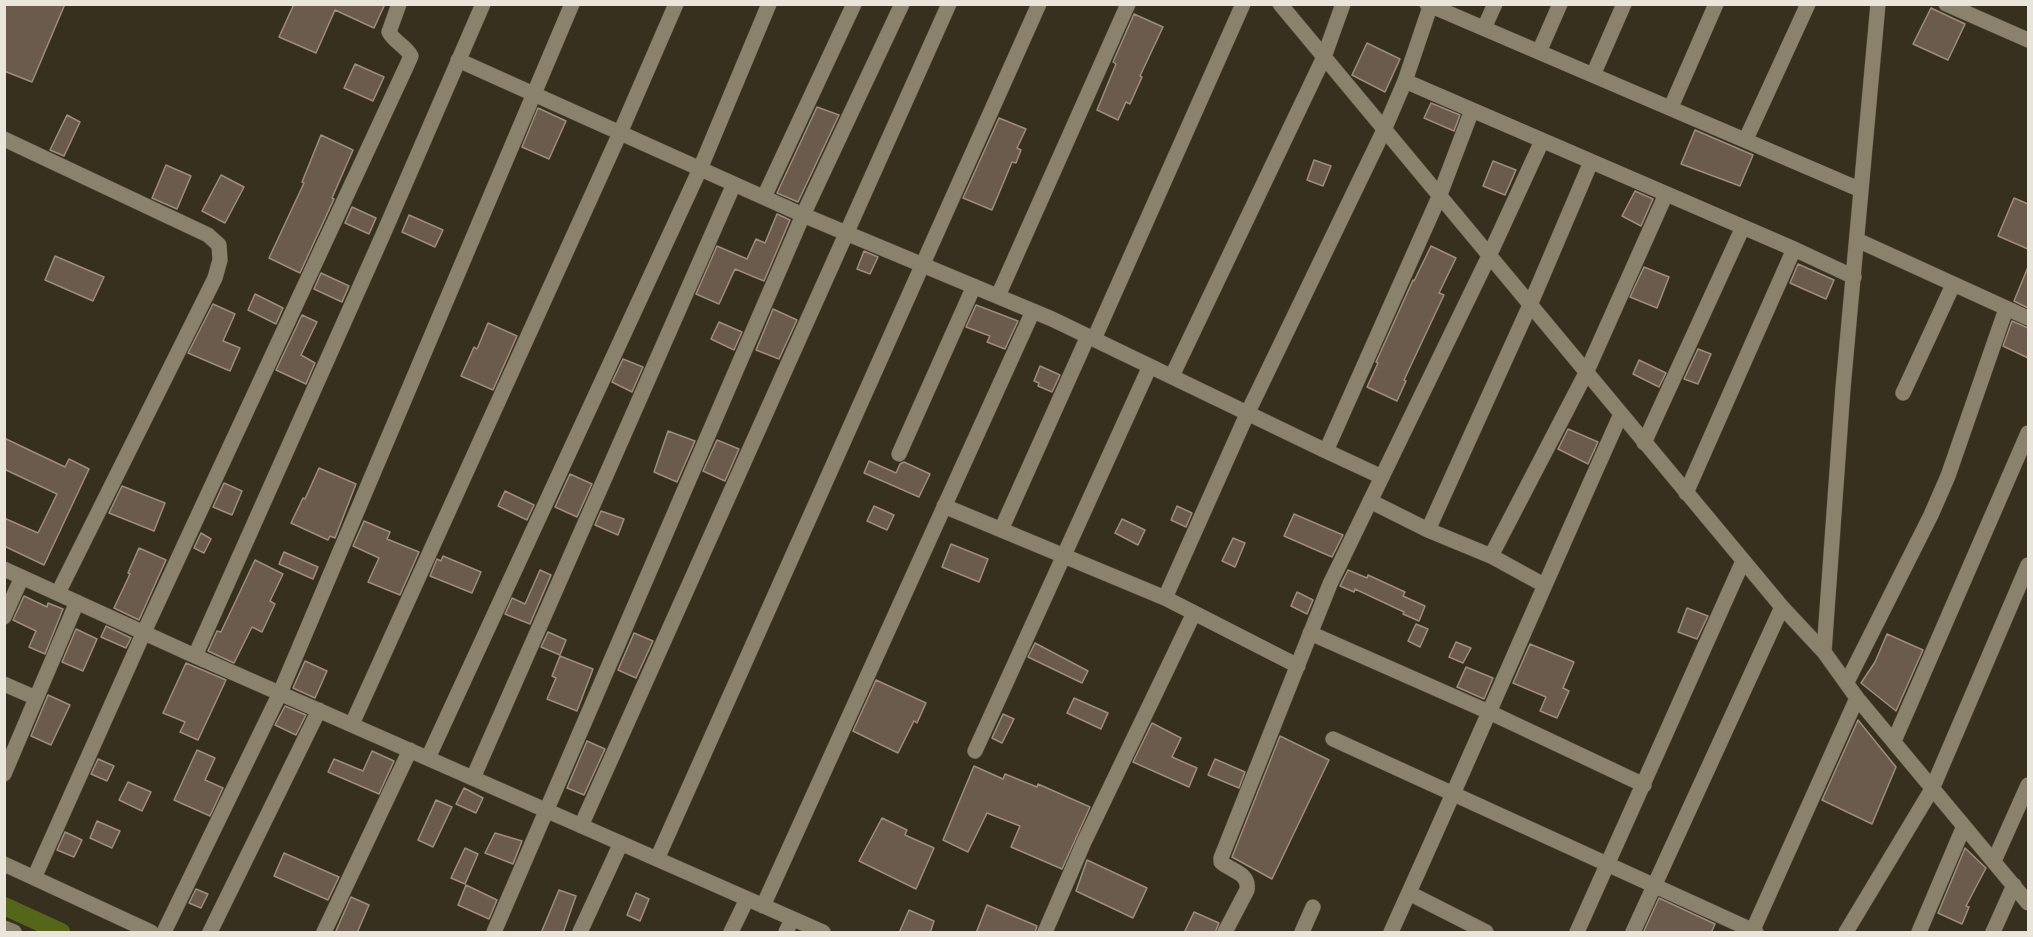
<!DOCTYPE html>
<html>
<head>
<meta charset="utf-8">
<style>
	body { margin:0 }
	#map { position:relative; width:2033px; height:937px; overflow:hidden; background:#38301f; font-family:"Sofia Sans Condensed",sans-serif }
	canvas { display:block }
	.frame { position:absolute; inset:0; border:6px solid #eae5da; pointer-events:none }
</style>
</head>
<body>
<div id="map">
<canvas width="2033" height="937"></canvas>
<div class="frame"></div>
</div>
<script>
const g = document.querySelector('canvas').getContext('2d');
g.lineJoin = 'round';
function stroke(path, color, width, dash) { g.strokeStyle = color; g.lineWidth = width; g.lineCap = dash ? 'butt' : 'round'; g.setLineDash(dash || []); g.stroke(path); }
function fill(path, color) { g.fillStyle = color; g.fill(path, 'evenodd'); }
stroke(new Path2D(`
	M4,906l57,26`), '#55661b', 18);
const building = new Path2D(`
	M4,4h61l-33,78 -28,-11z
	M294,4h91l-11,24 -39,-18 -19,43 -37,-16z
	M1931,8l34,16 -17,36 -35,-16z
	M1134,14l29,13 -23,49 2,1 -12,27 -4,-2 -8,18 -21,-10 19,-46 -3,-2z
	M1367,43l33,16 -15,33 -33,-17z
	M355,64l29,13 -11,24 -29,-13z
	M1431,103l29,12 -6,16 -30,-13z
	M817,107l22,8 -41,87 -21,-9z
	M538,108l28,13 -17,38 -27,-12z
	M67,115l13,7 -16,34 -14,-6z
	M999,118l27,11 -9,19 4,2 -5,13 -4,-1 -20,48 -29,-12z
	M1695,130l58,25 -13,31 -59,-22z
	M321,135l32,15 -21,48 2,1 -34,74 -31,-15 35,-75 -2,-1z
	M1314,160l17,6 -8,20 -16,-6z
	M1493,161l23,9 -11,25 -22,-9z
	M166,165l25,11 -14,33 -25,-11z
	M221,175l23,12 -19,36 -23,-12z
	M1635,191l18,8 -12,27 -19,-10z
	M2014,198l14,6v45l-30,-13z
	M352,207l24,11 -7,16 -24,-11z
	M777,214l13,6 -26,61 -29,-12 -16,35 -23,-10 21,-48 30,13 9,-20 9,4z
	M409,215l34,15 -8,17 -33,-15z
	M1431,246l25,12 -17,35 5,2 -40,85 2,1 -9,20 -30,-14 11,-24 -2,-1 37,-82 1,1z
	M864,251l14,6 -8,17 -13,-5z
	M55,256l49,21 -11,24 -48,-21z
	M1798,264l36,16 -8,19 -36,-16z
	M1644,267l25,10 -12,31 -27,-11z
	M2028,267v41l-14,-7z
	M321,273l28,13 -7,16 -28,-13z
	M255,294l28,14 -7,16 -28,-14z
	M213,304l22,10 -12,27 17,7 -10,23 -42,-18z
	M976,305l42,16 -13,28 -18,-7 3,-6 -24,-9z
	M773,309l24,11 -18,39 -23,-9z
	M302,315l15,7 -16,33 14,8 -9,21 -30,-14z
	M2012,321l16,7v30l-25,-12z
	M719,322l23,10 -8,18 -23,-11z
	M488,323l29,13 -24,54 -32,-14 13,-29 3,2z
	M1698,349l13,5 -13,30 -14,-5z
	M623,359l20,8 -11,25 -20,-10z
	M1639,360l27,13 -7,14 -26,-13z
	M1040,366l20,9 -8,17 -14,-6 1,-3 -5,-2z
	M1568,429l30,13 -10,22 -30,-15z
	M668,431l27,10 -18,41 -23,-10z
	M4,438l61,29 4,-8 20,10 -45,96 -40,-19v-28l34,15 19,-39 -53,-25z
	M717,440l22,9 -14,32 -22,-10z
	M869,461l27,12 4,-9 4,-2 26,12 -11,23 -55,-24z
	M319,468l37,16 -21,54 -5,-2 -2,4 -37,-17 12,-25 2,1z
	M570,474l22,10 -15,33 -22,-10z
	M224,483l18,8 -10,24 -19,-8z
	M122,486l43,17 -11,28 -45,-18z
	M505,491l29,14 -7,15 -29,-14z
	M874,506l20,9 -7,15 -20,-9z
	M1177,506l15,7 -6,14 -15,-7z
	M601,511l23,8 -6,16 -23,-10z
	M1294,514l49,21 -11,22 -48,-21z
	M1122,519l23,11 -7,15 -23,-12z
	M364,521l26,11 -3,7 32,13 -19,43 -32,-13 11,-24 -26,-12z
	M201,533l10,6 -7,14 -10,-5z
	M1233,538l12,5 -10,24 -13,-6z
	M951,544l37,15 -9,23 -37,-15z
	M139,548l27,12 -27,60 -25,-12 16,-34 -2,-1z
	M284,552l34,15 -5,12 -34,-15z
	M443,556l38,16 -9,21 -42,-17 7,-17 4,2z
	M255,560l28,14 -13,27 5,3 -13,28 -10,-5 -18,36 -26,-12 9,-20 4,1z
	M540,570l11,5 -21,49 -25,-10 7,-16 13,6z
	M1348,570l19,8 1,-3 37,17 -2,4 22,10 -6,15 -16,-7 1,-2 -49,-23 -1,3 -14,-6z
	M1297,592l16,8 -6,14 -16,-8z
	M24,596l23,11 1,-4 15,6 -18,45 -16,-7 7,-16 -23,-11z
	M1687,608l21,8 -11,23 -19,-7z
	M1416,624l12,5 -8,18 -12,-6z
	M106,626l25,12 -5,10 -25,-11z
	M76,629l21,10 -14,32 -21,-9z
	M548,632l18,8 -6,15 -19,-8z
	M634,633l19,8 -17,37 -18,-8z
	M1887,634l36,16 -27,61 -35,-28 14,-21z
	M1456,642l15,6 -8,15 -14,-6z
	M1035,643l53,28 -6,12 -54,-26z
	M1530,644l44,18 -11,26 6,3 -12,27 -17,-7 6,-14 -33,-14z
	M560,656l33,13 -16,42 -30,-12 9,-21 -4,-2z
	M305,661l22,10 -12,27 -22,-10z
	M186,663l40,17 -28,60 -18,-8 5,-10 -22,-9z
	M1466,667l27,11 -9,21 -27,-12z
	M876,680l50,23 -9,20 -3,-2 -16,32 -45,-22z
	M48,695l22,10 -19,40 -20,-9z
	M1074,698l34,15 -7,16 -34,-16z
	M285,706l21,9 -10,20 -21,-10z
	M1003,714l11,5 -12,24 -10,-5z
	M1858,720l38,47 -24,57 -50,-24z
	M1152,723l29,15 -9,19 25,11 -8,19 -56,-25z
	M1280,736l49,24 -57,119 -40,-22z
	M587,741l18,8 -21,46 -17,-7z
	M197,750l18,8 -10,22 18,8 -13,28 -36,-16z
	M372,751l22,10 -15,33 -51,-22 6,-13 29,12z
	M98,759l16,7 -7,15 -16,-7z
	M1215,759l30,13 -6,16 -31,-13z
	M974,766l29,13 2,-5 32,13 1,-3 52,23 -28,62 -51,-22 9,-21 -33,-13 -19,39 -25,-12z
	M128,782l23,10 -9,19 -23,-11z
	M464,788l19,10 -7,15 -20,-9z
	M436,800l16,7 -19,40 -15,-7z
	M882,818l25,12 -2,5 29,13 -18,41 -57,-28z
	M97,821l23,10 -8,17 -22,-10z
	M65,832l17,8 -8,17 -17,-7z
	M495,833l27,8 -9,23 -28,-11z
	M465,848l13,6 -13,30 -14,-6z
	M1965,848l21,20 -20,38 3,1 -7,17 -24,-11z
	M284,853l55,24 -11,23 -54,-24z
	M1087,860l60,28 -14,30 -57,-27z
	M466,885l31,15 -8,19 -31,-14z
	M196,889l12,5 -7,14 -12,-5z
	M559,890l17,6 -13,37h-22z
	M636,893l13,6 -9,22 -13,-6z
	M351,897l18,8 -12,28h-22z
	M1659,898l56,26 -4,9h-68z
	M987,905l50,21 -2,7h-59z
	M909,910l25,11 -4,12h-31z
	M1194,912l25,11 -4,10h-31z`);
fill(building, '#6a5b4c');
stroke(building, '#9e8d7d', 1.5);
const minor = new Path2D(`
	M1280,4l502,603 42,45 33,46 171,205
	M1427,4l434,186
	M1946,4l82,36
	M1484,28l11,-24
	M1539,52l21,-48
	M458,60l345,155 249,104 274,132 56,26
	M1593,75l31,-71
	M1405,81l389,168 60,28
	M1671,107l45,-103
	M4,139l204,96 11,10 1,15 -5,18 -157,315
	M1746,139l62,-135
	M764,197l90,-193
	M1857,240l171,78
	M998,296l130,-292
	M1094,339l149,-335
	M1172,376l152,-319 19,-53
	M1903,393l50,-108
	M1644,443l99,-216
	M1326,451l113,-254 33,-87
	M899,454l75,-168
	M1686,493l108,-244
	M1370,501l58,29 63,26 53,29
	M944,506l221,92 133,68
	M1001,530l87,-194
	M1428,530l102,-225 61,-143
	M1491,556l95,-183 80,-179
	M4,569l191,87 628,276
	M1165,598l83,-186 136,-282 21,-49 26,-77
	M4,617l18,-40
	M1310,633l179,79 155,73
	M1824,652l19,-264 35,-384
	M195,656l187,-419 101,-233
	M1847,682l84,-167 17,-39 58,-167
	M4,684l32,14
	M352,724l268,-591 56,-129
	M1333,739l423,193
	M1894,741l134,-308
	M975,751l175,-385
	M428,758l272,-589 69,-165
	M4,774l73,-172
	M473,778l261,-594
	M581,826l368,-822
	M657,859l382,-855
	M1994,861l34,-76
	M4,864l147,68
	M34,878l110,-246 263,-567 4,-9c-6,-11 -16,-13 -22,-24l10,-28
	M1409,893l77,39
	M763,906l270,-595
	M4,928l10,4
	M164,932l116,-239 292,-689
	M210,932l109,-222
	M324,932l86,-182
	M494,932l309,-717 99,-211
	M580,932l41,-89
	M731,932l16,-33
	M786,932l6,-13
	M1045,932l39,-90 110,-229
	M1225,932l22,-42c3,-17 -16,-19 -26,-28v-4l109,-274 159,-328 53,-115
	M1302,932l11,-25
	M1391,932c78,-171 152,-345 230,-518
	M1577,932l166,-371
	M1633,932l149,-325
	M1752,932l105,-234
	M1846,932l86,-143 96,-224
	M1919,932l45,-106
	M1993,932l21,-47`);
stroke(minor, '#554d3e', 16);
stroke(minor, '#8b826e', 15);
</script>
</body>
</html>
